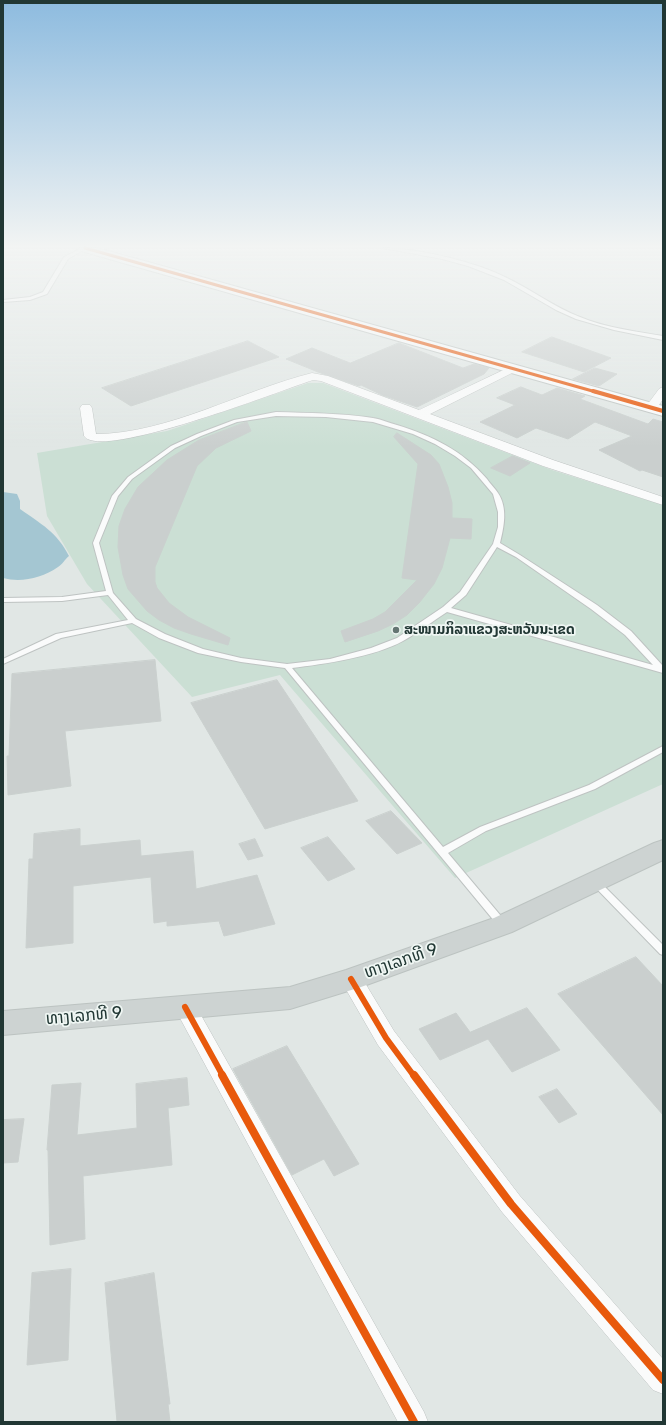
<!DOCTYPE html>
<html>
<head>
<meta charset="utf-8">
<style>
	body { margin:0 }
	#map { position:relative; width:666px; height:1425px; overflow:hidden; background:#e1e7e5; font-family:Rubik,sans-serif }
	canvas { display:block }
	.frame { position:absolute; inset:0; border:4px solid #213734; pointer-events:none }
</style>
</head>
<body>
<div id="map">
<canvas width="666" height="1425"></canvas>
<div class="frame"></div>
</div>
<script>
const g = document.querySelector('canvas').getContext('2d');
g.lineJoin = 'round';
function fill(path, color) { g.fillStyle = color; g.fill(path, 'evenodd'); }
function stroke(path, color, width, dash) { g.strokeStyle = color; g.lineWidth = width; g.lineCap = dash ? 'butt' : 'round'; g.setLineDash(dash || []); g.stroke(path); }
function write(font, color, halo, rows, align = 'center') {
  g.font = font + ' Rubik,"Noto Sans Lao",sans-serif'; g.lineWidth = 3.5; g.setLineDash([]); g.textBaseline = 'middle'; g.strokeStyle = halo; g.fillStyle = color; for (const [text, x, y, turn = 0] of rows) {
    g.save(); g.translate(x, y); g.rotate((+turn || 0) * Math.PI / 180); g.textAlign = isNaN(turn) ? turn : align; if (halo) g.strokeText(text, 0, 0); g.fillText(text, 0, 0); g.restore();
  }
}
fill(new Path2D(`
	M308,383h15l229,87 111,35v279l-208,94 -175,-203 -88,22 -105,-113 -40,-68 -10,-63 130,-22z`), '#cbdfd4');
fill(new Path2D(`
	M3,492l14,2 3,7v8c21,15 37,23 49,47 -4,3 -7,9 -11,11 -16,11 -37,16 -55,11z`), '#a4c6d2');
const building = new Path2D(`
	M552,337l59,21 -27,14 -62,-20z
	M248,341l31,16 -148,49 -29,-18z
	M399,343l64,25 11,-4 15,4 -5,6 -67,33 -35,-12 -21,-10 -2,1 -41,-14 -32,-13 26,-11 38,15z
	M595,368l22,6 -18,12 -26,-7z
	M521,387l21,8 15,-7 28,8 -5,3 68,25 5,-5 10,3v55l-21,-7 -2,1 -41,-21 33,-14 -37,-14 -27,17 -32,-11 -19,10 -37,-16 35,-17 -18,-7z
	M247,422l4,9 -35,17 -19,18 -42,101v15l2,6 12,15 19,14 42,21 -2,7 -37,-11 -17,-6 -15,-8 -12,-9 -19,-22 -5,-14 -5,-28 1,-21 6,-17 13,-22 29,-27 32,-20z
	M397,433l34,22 8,9 9,23 4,16v15l20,1 -1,20 -21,-1 -8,30 -8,16 -15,19 -12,12 -14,9 -15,7 -33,11 -4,-11 32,-12 12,-7 32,-32 -15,-2 16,-114 -24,-27z
	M513,456l17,7 -20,13 -19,-8z
	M155,660l6,61 -96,10 6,55 -63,9 -1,-39h2l3,-82z
	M277,680l81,121 -93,28 -74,-126z
	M391,811l31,32 -25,11 -31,-33z
	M80,829v17l60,-6 1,16 52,-5 3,38 61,-14 18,49 -51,12 -5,-15 -52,5v-5l-13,2 -3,-46 -78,9v57l-47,5 3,-89h4l1,-25z
	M328,837l27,32 -27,12 -27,-33z
	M255,839l8,17 -15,4 -9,-16z
	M636,957l27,29v129l-105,-121z
	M527,1008l33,42 -48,22 -24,-33 -48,21 -21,-31 37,-16 14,19z
	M287,1046l72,118 -25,12 -10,-17 -32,16 -59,-106z
	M187,1078l2,27 -21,3 4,57 -89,11 2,63 -35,6 -2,-95h-1l5,-65 29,-2 -4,52 60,-7 -1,-44z
	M557,1089l20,25 -18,9 -20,-26z
	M24,1119l-6,43 -15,1v-43z
	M71,1269l-3,91 -41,5 5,-92z
	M154,1273l16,131h-2l2,18h-53l-12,-139z`);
fill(building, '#cacfce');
stroke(building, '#cad0ce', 1);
const lane = new Path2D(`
	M82,248h5l-19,11 -21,35 -17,6 -27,2v-2l27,-3 13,-5 21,-35z
	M383,248c35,0 93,14 124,30 25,12 47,29 73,39 26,11 55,14 83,19v4l-49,-10 -38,-11 -20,-9 -52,-30 -36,-14 -26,-7z
	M276,412c32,1 65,1 97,6 8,1 16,5 24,7 35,11 65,25 90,54 3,5 8,9 11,14 10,15 6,34 2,50l20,12 77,50 34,26 32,35v7l-216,-61c-14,9 -28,20 -44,29 -29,16 -78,23 -111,27l151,179 37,-20 109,-42 74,-39v6l-68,37 -109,42 -38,22 58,69 2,3 -2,3 -3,1 -3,-1 -215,-260 -44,-6 -43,-9 -39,-15 -27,-15 -71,15 -58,26v-5l53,-25 72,-14 -20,-25 -46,6 -59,1v-4l59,-1 44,-6 -13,-48 19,-47 16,-19 43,-31 26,-12 37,-14zM276,416l50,1 47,5 40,12 22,10 20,12 16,12 22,26 5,18v15l-5,17 -33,48 -17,15 -46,31 -26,10 -41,11 -43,5 -46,-6 -38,-9 -38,-15 -29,-15 -23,-26 -14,-50 19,-47 14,-17 43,-31 26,-12 36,-14zM497,547l19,10 75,52 34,26 28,30 -202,-57 15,-13z
	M595,879l3,1 65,65v10l-3,-1 -68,-70 -2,-2 2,-2z`);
const street = new Path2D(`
	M512,366l4,1 2,2 -2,2 -86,43 123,46 110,37v8l-120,-39 -222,-85 -8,-1c-31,10 -212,81 -229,56l-4,-28 2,-3h8l2,3 4,26c71,0 147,-44 216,-61l16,3 91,34z
	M663,387v12l-8,12h-8l-2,-3 2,-3 12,-16z
	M351,971l8,2 35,58 126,165 143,163v35l-10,-4 -151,-178 -124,-167 -38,-66 3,-6z
	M185,998l8,3 231,411 4,10h-30l-224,-415 3,-6z`);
const secondary = new Path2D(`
	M79,248h19l565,158v10l-582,-165z`);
const primary = new Path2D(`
	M663,840v20l-151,72 -151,55 -71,22 -287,26v-24l287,-24 56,-17 148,-52 160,-75z`);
stroke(lane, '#bec3c2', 2);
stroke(street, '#bec3c2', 1);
stroke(secondary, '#bec4c2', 2);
stroke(primary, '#bcc3c1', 2);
fill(lane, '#fafbfb');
fill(street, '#fafbfb');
fill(secondary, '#fafbfb');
fill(primary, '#cdd3d2');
stroke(new Path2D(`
	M85,248l511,144`), '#e8590c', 3);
stroke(new Path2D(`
	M593,391l70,20`), '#e8590c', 4);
stroke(new Path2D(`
	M351,979l35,59 28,38
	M185,1007l38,69`), '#e8590c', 6);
stroke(new Path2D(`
	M222,1075l192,347
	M414,1075l97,129 152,176`), '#e8590c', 8);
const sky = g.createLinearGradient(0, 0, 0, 447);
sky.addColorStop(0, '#8dbbdf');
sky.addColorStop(0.55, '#f2f4f3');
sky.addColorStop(1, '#f2f4f300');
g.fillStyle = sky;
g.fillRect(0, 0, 666, 447);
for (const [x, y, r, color] of [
	[396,630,4,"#647572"]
]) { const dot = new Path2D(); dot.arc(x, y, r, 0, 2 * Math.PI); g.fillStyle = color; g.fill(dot); stroke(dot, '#eff6f3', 1.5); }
write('bold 14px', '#213734', '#eff6f3', [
	["ສະໜາມກິລາແຂວງສະຫວັນນະເຂດ",404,630]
], 'left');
write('17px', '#213734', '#eff6f3', [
	["ທາງເລກທີ 9",401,961,-19],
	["ທາງເລກທີ 9",84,1016,-5]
]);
</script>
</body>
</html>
